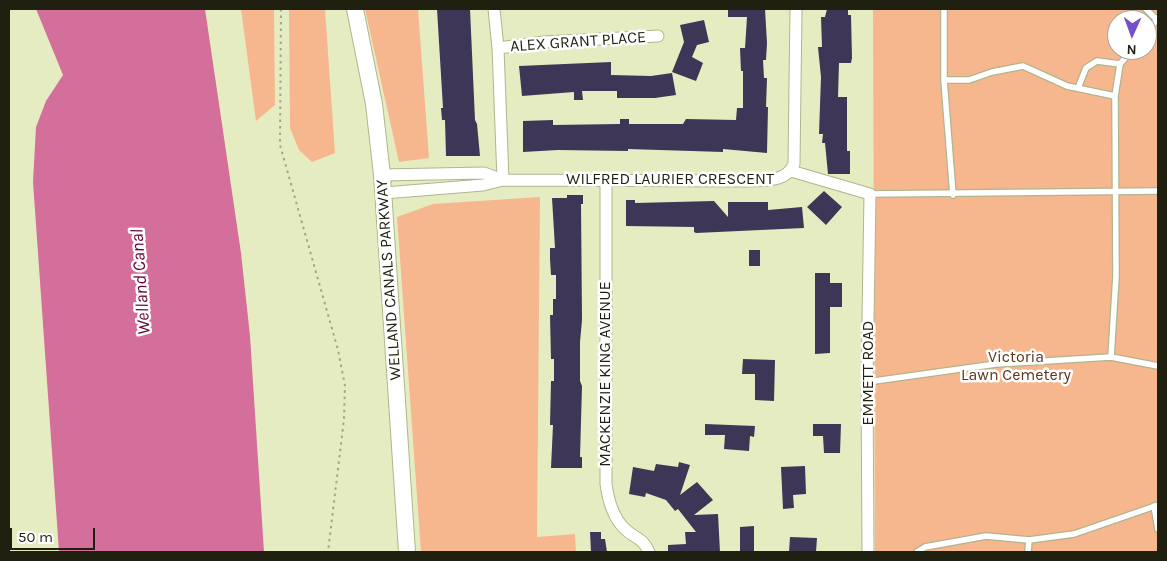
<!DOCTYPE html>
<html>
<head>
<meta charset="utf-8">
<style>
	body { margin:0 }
	#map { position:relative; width:1167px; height:561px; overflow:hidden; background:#e6ecc1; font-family:Karla,sans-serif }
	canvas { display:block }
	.frame { position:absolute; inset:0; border:10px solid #1f2010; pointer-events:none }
	.north { position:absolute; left:1107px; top:10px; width:50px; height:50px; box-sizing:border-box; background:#fff; border:1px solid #a5a69f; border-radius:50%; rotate:182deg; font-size:14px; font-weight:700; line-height:20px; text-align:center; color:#1f2010 }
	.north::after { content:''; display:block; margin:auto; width:18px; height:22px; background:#744fc9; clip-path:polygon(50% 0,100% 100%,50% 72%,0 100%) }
	.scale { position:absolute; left:10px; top:528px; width:85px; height:22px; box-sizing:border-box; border:2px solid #1f2010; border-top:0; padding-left:6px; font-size:15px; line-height:18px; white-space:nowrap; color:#1f2010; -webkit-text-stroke:4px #fff; paint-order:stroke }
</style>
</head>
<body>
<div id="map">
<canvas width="1167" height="561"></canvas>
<div class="frame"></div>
<div class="north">N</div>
<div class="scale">50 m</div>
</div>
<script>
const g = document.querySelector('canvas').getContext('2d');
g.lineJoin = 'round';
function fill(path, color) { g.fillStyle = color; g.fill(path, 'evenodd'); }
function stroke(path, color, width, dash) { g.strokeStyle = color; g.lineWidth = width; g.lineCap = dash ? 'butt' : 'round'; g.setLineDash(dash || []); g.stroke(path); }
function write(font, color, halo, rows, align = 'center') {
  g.font = font + ' Karla,sans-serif'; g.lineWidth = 5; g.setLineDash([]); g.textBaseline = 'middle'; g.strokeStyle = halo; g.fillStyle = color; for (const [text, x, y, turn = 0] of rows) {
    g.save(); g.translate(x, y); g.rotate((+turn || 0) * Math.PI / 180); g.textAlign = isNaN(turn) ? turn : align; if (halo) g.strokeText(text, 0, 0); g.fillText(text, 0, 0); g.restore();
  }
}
fill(new Path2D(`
	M241,9h33l1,96 -19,16z
	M289,9h36l10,144 -23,9 -13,-12 -9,-22z
	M365,9h53l11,149 -30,4z
	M873,9h285v543h-283zM1117,20h30v30h-30z
	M540,197l-3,340 38,-3 1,18h-155l-24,-335 36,-13z`), '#f6b78f');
fill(new Path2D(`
	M36,9h169l36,244 9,83 14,216h-205l-26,-370 3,-55 10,-26 17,-26z`), '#d46f9c');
fill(new Path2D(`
	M437,9h33l5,111 2,4 3,32h-34l-1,-36h-3l-1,-12h2z
	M728,9h37l2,34 -1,17h-3l1,18h3l-1,29h2l-1,46 -44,-4v3l-95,-3v2l-70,-1 -35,2v-31l30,-1v5l67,-1v-5h9v5h54l3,-5 50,1 1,-12h6v-37h-2l-1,-23h5l2,-31h-19z
	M827,9h21v6h3l1,43 -1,5h-12l-1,34h9v54h3v23h-22l-3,-31h-3l1,-9h-4l2,-57 -3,-30h4l-1,-30h4z
	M704,20l5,22 -12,3 -5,12 11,6 -7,18 -24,-9 12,-30 -4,-17z
	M611,62v13l40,1 21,-3 4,22 -21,3h-38v-7h-35l1,9h-9v-8l-52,4 -3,-30z
	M824,191l18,16 -16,18 -19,-18z
	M567,195h16v9h-2l1,116 -2,22v39l2,5 -2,71h2v11h-31l2,-43h-3l1,-44h3v-22h-3l-1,-44h3v-16h3v-24h-5l-1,-16v-11h5l-3,-50h15z
	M626,200h9v3l79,-2 14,16v-15h40v8l34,-3 2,21 -108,5 -2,-1v-5l-68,-1z
	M749,250h11v16h-11z
	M815,273h15v10h12v24h-12v46l-15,1z
	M743,359l32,1 -1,41 -19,-1v-26h-13z
	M705,424l50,2 -1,11 -4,-1 -1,15 -25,-2 1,-14h-20z
	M813,424h28l-1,29h-16l-1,-17h-10z
	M679,462l11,3 -10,30 17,-13 16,18 -19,15 24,-1 2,38h-52v-7l18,-1 -1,-12h11l-18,-23 -3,2 -9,-11 -20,-7 -1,4 -16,-3 4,-27 21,4 2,-7 22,3z
	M805,466l1,28 -13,1 1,13 -11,1 -2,-42z
	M754,526v26h-14v-25z
	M590,532h11v7h4l2,13h-16z
	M790,537l27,1 -1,14h-27z`), '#3d3657');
const lane = new Path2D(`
	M944,9v71l9,115
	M1146,9l12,12
	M1147,32l11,-14
	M944,80h25l23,-8 31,-6 44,20 48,10
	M1078,88l8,-20 11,-7 23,3
	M870,194l288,-3
	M1111,357l5,-81 -1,-180 5,-32 12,-14
	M867,382l129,-18 115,-7 47,9
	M1154,506l4,23
	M917,552l8,-5 61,-11 43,4
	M1028,552l1,-12 45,-6 84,-29`);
const street = new Path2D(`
	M494,9l4,39 5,132
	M498,48l46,-6 114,-6
	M791,171l79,23 -3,188 1,170
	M382,175l102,-2 19,7
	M606,180v304c2,15 6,32 18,44 10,11 18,8 25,24
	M384,193l99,-8 20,-5 242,1c19,-1 41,2 49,-17l2,-155`);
const secondary = new Path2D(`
	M355,9l19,95 8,71 25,377`);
stroke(lane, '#b0b58c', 8);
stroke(street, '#b0b58c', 13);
stroke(secondary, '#b0b58c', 18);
stroke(new Path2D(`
	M281,9l-1,136 58,205 7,36 -1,33 -16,133`), '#a2a785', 2, [2.5, 4]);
stroke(lane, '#fff', 5.5);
stroke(street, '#fff', 11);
stroke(secondary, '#fff', 16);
write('16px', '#1f2010', '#fff', [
	["ALEX GRANT PLACE",578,42,-4],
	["WILFRED LAURIER CRESCENT",670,179],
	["WELLAND CANALS PARKWAY",389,280,-94],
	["EMMETT ROAD",868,373,-90],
	["MACKENZIE KING AVENUE",605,374,-90]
]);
write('16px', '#5c371d', '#fff', [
	["Victoria",1016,357],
	["Lawn Cemetery",1016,375]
]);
write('italic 18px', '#64043b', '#fff', [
	["Welland Canal",141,282,-94]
]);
</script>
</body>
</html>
